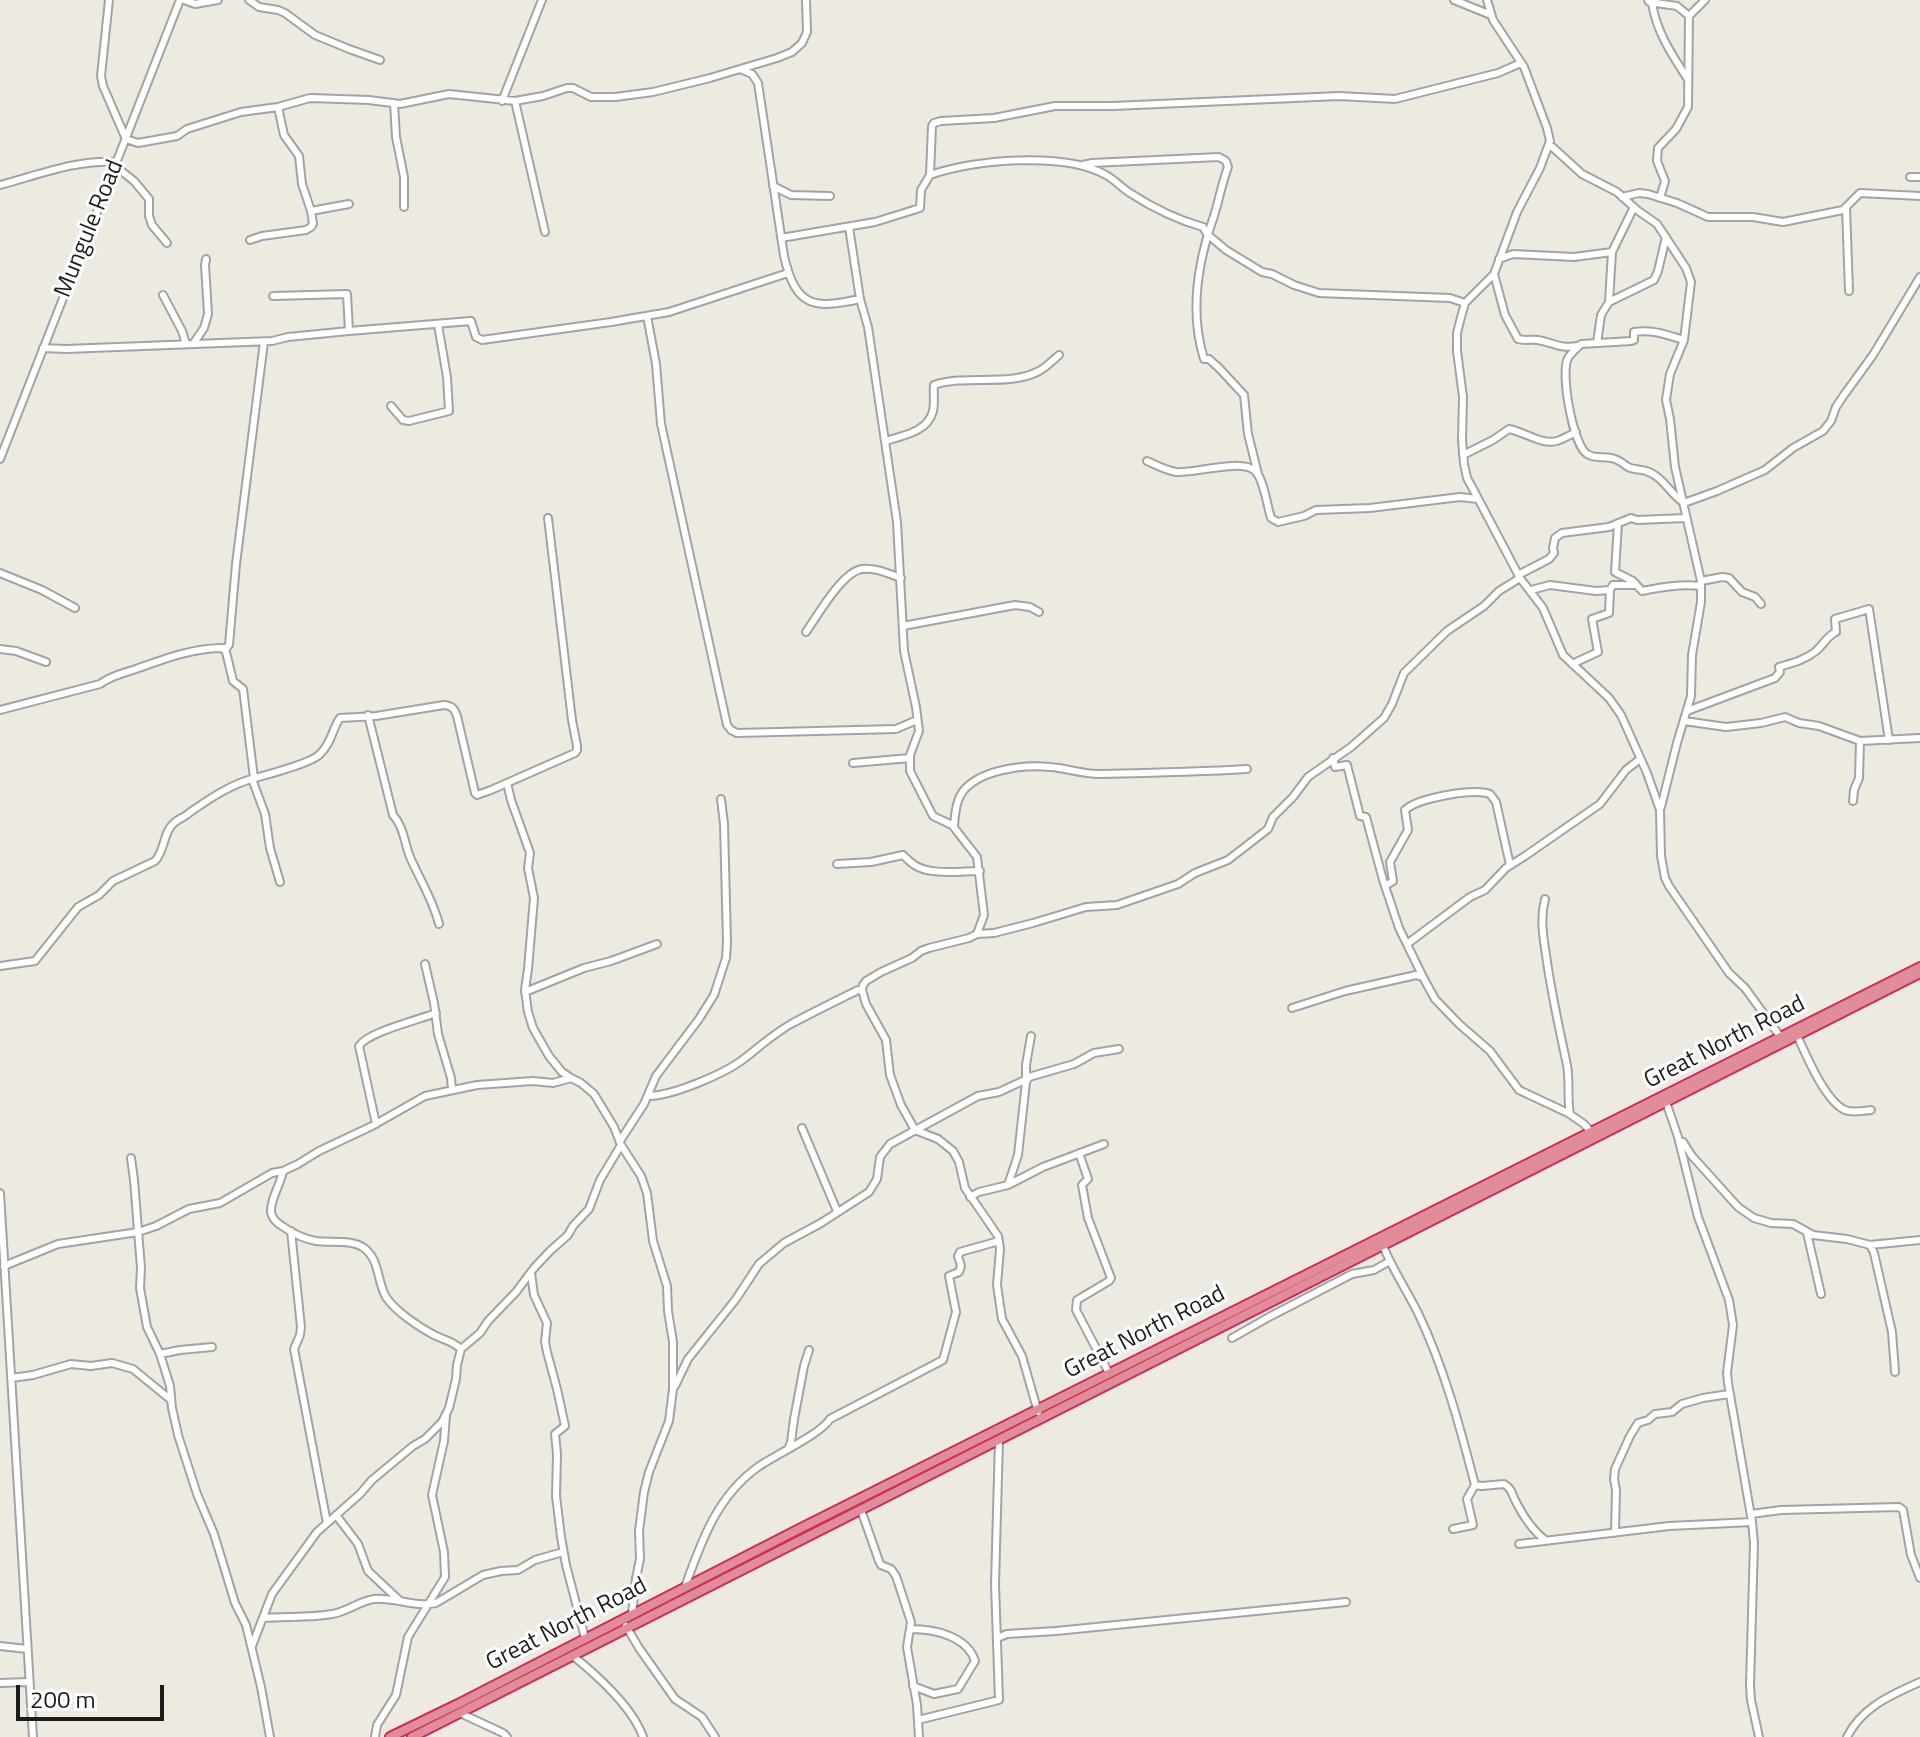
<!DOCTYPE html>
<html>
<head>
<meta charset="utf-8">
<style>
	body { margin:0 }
	#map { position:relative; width:1920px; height:1737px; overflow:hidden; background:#edeae2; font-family:"Titillium Web",sans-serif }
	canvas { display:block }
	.scale { position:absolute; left:16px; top:1685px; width:148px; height:36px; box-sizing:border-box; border:4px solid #1c1c1c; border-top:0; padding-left:10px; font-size:24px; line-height:28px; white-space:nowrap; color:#1c1c1c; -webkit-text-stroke:6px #fff; paint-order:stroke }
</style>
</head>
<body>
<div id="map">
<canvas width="1920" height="1737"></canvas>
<div class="scale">200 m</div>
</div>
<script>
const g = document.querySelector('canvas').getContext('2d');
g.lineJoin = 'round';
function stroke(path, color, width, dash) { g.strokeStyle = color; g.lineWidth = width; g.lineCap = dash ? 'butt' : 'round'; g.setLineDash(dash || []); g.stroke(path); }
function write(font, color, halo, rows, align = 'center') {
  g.font = font + ' "Titillium Web",sans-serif'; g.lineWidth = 6; g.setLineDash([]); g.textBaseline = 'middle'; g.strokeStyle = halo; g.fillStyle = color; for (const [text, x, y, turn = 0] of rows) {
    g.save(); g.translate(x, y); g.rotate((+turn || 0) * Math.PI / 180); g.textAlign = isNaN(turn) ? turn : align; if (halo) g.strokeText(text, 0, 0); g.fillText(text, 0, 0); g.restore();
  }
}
const minor = new Path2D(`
	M109,0l-8,76 2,10 23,53 12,4 39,-7 10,-7 54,-17 37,-5 32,-9 59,2 31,4 49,-10 66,7 28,-5 24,-8h6l18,9h24l38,-5 57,-14 67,-20 15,-6 10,-9 5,-11 -1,-32
	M184,0l11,4 23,-4
	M249,0l10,7 19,3 7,3 30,22 34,14 31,11
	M1454,0l37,15
	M1487,0l6,20 31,47 23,61 3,13 -10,27 -23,44 -23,62 -29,29 -5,18 -3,12v18l6,46 -1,43 2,24 3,14 6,11 47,89 23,30 20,47 46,43 12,17 26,58 13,37 1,46 4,22 4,8 60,87 16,15 37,51
	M1648,0l1,2 28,4 12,10
	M1652,3c4,28 20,52 35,75
	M740,69l12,5 6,9 26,173c12,52 30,53 76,43
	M502,101l40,-101
	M515,101l30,131
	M394,103l2,34 8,40v30
	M1549,144l33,30 35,18 20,18 20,14 29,44 5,14 -7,58 -14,34 -4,26 4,19 5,48 26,114v21l-9,53 -1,41 -14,47 -16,64
	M1083,165l9,-2 127,-6 7,4 2,6c-6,16 -9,33 -14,49 -16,45 -25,95 -10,143h5l10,9 25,27 4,39 10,40
	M115,166l19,15 15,18v17l3,9 15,18
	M930,175c44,-15 134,-24 176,0 9,5 16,13 24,18 23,15 48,27 73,34l4,7 19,16 36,22 10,2 22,11 25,8 131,5 15,5
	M1910,177h10
	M0,185c38,-10 77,-26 117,-23
	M773,186l18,9 39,1
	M1622,197l17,-4 9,1 29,9 31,14h45l30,5 60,-12 17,-17 60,3
	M1660,198l5,-17 -8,-20 1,-13 18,-19 12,-22 1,-91 16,-16
	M1846,207l3,84
	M311,211l38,-7
	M849,227l11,72 8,28 29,195 7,129 12,56 3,24 -9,24v16l23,45 19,9 25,32 7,58 -7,19
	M781,238l94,-16 45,-14 1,-18 9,-15 2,-49 2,-3 7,-2 53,-3 61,-12h58l226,-10 56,3 103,-26 23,-10
	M250,240l12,-4 44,-6 5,-3 2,-3 -2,-13 -9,-27 -3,-28 -15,-21 -6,-28
	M1499,259l14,-5 61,3 38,-5
	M1494,274l11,41 13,24c7,2 13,0 20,1 17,3 21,9 40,6
	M163,295l19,36 4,13
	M273,296l74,-2 2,37
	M1609,302l45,-22 4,-9 8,-34
	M647,316l9,48 5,60 66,301 4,5 6,3 159,-4 21,-9
	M1684,340c-17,-5 -32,-11 -50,-8v8l-3,1 -50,3c-4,4 -10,9 -13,14 -8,15 5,87 19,96 7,5 16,2 24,4 7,1 11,5 17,9 6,3 12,2 18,4 17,5 24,23 38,32l33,-12 48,-21 28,-22 30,-17 8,-10 5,-14 8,-12 29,-40 47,-78
	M1597,343l4,-28 8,-13 3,-50 22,-45
	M193,344l11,-16 4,-14 -3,-49 1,-6
	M43,348l23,1 206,-8 16,-4 61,-6 122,-10 5,16 6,3 129,-18 58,-10 119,-39
	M391,406l12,14 6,1 40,-10 -2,-34 -9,-52
	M885,441c17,-5 43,-9 48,-30 2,-8 0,-17 1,-26 33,-11 75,2 105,-14 7,-4 14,-11 20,-16
	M1463,455l30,-15 16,-11c16,3 32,16 48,12 6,-2 13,-6 19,-9
	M0,459l180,-459
	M1147,461c9,4 18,9 29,11 17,2 66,-14 79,-1 9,8 12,35 16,47l7,4 26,-6 12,-6 54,-2 90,-11 18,2
	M1618,523l-3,49 18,9 9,10c20,-4 38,-7 59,-5
	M0,573l42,17 33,18
	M1518,575l31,-16 5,-6 -1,-5 2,-10 7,-5 47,-6 22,-9 6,2 49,-2
	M1701,581l21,-4 7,1 13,14 13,5 6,7
	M1531,590l19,-5 46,6 14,-1 3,-5h23
	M903,626l112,-21 15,2 9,5
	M806,632c12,-17 36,-60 56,-63 13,-2 27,5 39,9
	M0,649l16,2 30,11
	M225,650l4,-5 7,-81 28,-222
	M1572,664l26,-12 -6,-33 17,-6 1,-23
	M0,710l100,-26c10,-8 24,-11 36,-15 28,-10 56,-21 87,-21l3,4 7,29 10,8 11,89
	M1687,711l88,-33 5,-6 -1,-5c13,-4 26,-7 37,-16 8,-7 11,-15 20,-19l-1,-13 34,-10 20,131
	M368,715l25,100c11,12 11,27 17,42 10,23 23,43 29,67
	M1684,721l42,6 35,-4 24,-6 14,6 20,3 41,15 60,-3
	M1333,758l2,9 12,-2 13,51 6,1 17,63 16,48 25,51 11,20 24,25 31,27 29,39 49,23 16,11 10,11
	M853,763l57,-5
	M252,779l13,35 5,34 10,34
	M507,783l4,17 19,53 -2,15 6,30 -6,71 -3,21 3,22 5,16 16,28 13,16 9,6
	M1853,801l1,-11 5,-12 1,-37
	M954,826c1,-10 1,-20 6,-30 14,-26 63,-32 90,-29 16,1 32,7 49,7 49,-1 98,-2 148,-5
	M837,864l34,-2 32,-7c3,3 6,6 10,9 15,12 48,7 67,7
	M1385,886l8,-5 -3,-19 18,-32 -3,-20c13,-12 68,-22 85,-16l6,8 14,63
	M1545,899c-5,19 -2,37 1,56 5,37 13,73 21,110 3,17 0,33 3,49
	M1407,944l63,-47 15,-7 21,-22 19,-12 75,-52 26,-34 14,-11
	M425,964l9,39 4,31 13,44 1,12
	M0,966l35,-5 43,-54 21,-12 14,-14 42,-20c10,-10 8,-29 19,-38 4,-4 11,-6 15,-10 20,-14 42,-29 66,-35 14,-4 54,-14 64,-23 13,-12 13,-26 21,-37l36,-2 68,-11c8,1 10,3 13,11l18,77 2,2 14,-5 84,-37 2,-3v-4l-5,-26 -24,-202
	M525,992l59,-24 27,-7 46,-17
	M1292,1008l53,-17 71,-16 6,2
	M1796,1033c9,20 29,68 49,77 7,3 18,1 26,0
	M1026,1078v-13l5,-29
	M648,1096c24,0 73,-21 93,-35 16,-12 32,-27 50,-37 22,-12 45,-23 67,-34h4
	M1665,1099l13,38 20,80 31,83 4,25 -6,48 1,10 24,139 2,21 -4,142 1,15 8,37
	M376,1124l-17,-78c9,-14 59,-26 77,-33
	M802,1128l35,83
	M620,1141l24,-37 12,-28 43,-57 15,-24 12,-37 1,-16 -3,-118 -3,-25
	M1683,1142l9,14 46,51 16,11 17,5 22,1 20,11 34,4 23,6 50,-5
	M1079,1153l9,26 -6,6 6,33 23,60 -2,3 -32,19 -1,10 33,63
	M131,1158l3,22 7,88 -1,20 7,39 13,27 10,32 2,22 6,27 19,59 17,40 21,69 11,22 15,62 9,50
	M283,1171c-2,13 -13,28 -12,41 1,7 6,11 11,14 10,7 22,13 34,15 15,2 35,-2 48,7 16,12 13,34 22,49 10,15 33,30 48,38 12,6 17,5 27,14
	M1008,1185l35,-18 61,-23
	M0,1193l33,544
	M970,1197l9,-5 29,-7 10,-30 8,-73 3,-5 45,-13 20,-11 25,-4
	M291,1231l10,96 -1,8 -6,14 33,174
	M1807,1233l14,61
	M1381,1241c10,26 25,48 37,72 26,54 42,114 57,172l-8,14 6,26 -20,4
	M1870,1245l4,8 18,79 3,40
	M4,1266l54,-22 80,-12 18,-6 33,-17 31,-6 52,-30 11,-2 15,-7 21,-13 53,-25 53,-30 52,-11 56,-4 20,2 18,-5 10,5 13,11 20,33 7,18 20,31 6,17 6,48 14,45 1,25 5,31v47l-4,32 -20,51 -5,20 -5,39 1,28 -4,19 -4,36
	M531,1273l3,22 13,28 -2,19 2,10 10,37 8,37 -10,8 2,20 -1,42 5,41 5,28 19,73
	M1232,1338l37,-21 83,-43 22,-4 16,-9
	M160,1354l20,-4 32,-3
	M11,1378l22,-3 38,-11 20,2 21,-3 21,6 38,31
	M675,1386l13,-27 48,-60 23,-35 25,-21 37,-20 48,-31 8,-13 3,-22 10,-13 88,-48 21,-4 28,-13
	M1038,1412l-16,-56 -20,-37 -5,-34 3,-36 -2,-13 -33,-48 -6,-26 -6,-11 -15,-12 -23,-9 -14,-25 -11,-30 -4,-35 -20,-36 -4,-14 1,-5 3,-4 15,-9 31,-14 9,-7 8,-3 40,-10 8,-4 17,-1 39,-10 53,-16 31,-2 61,-21 17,-11 33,-13 40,-31 5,-12 20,-20 15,-20 43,-30 33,-29 8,-14 12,-31 43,-42 37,-25 15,-15 21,-13
	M789,1447l2,-5 3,-23 10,-53 5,-16
	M1475,1485l7,1 22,-2c8,5 7,8 11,16 7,14 17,30 30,40
	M861,1510l18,51 2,4 10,4 5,7 15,46 -4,25 10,58 2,32
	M1751,1514l30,-4 118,-3 4,3 8,45 9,23
	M336,1515l22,29 10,27 31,29
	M1615,1533l1,-43 -2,-11 1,-10 15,-33 8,-13 10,-3 7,-6 17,-2 10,-8 21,-6 26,-4
	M1519,1544l150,-18 83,-4
	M685,1587c16,-45 32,-91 73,-120 17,-12 63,-33 72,-48l113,-59 13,-48 -7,-36 10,-4 2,-6 -3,-10 2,-4 39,-11
	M263,1618c21,-2 48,0 69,-4 15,-2 27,-13 42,-15 20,-2 43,9 62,4l47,-28 18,-4 17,-1 17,-10 28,-8
	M626,1626l13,22 36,51 27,18 13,20
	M911,1629c23,0 56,7 64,32l-17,28 -24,5 -21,-8
	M997,1638l10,-4 49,-3 290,-29
	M0,1646l27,3
	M252,1646l20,-52 45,-62 43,-38 12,-14 41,-34 12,-7 17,-17 7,-14 7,-29 1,-14 4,-16 19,-16 8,-12 28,-29 18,-24 16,-17 18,-16 5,-9 16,-17 11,-29 21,-35
	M573,1656c24,19 60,52 70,81
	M0,1683l29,-1
	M460,1713l43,20 4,4
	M918,1720l81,-20 -4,-116 4,-144
	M375,1737l2,-12 19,-30 12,-58 37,-60 -1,-25 -12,-57 12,-54 2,-26
	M1847,1737c15,-30 44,-42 73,-55`);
const highway = new Path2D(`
	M390,1737l68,-33 343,-176 1119,-561
	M412,1737l1508,-764`);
stroke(minor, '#a3a3a3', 10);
stroke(highway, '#cd2d5d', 12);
stroke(minor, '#fff', 6);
stroke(highway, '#e18d99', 8);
write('24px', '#1c1c1c', '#fff', [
	["Mungule Road",90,229,-68],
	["Great North Road",1725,1043,-27],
	["Great North Road",1145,1333,-27],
	["Great North Road",567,1625,-27]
]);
</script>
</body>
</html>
